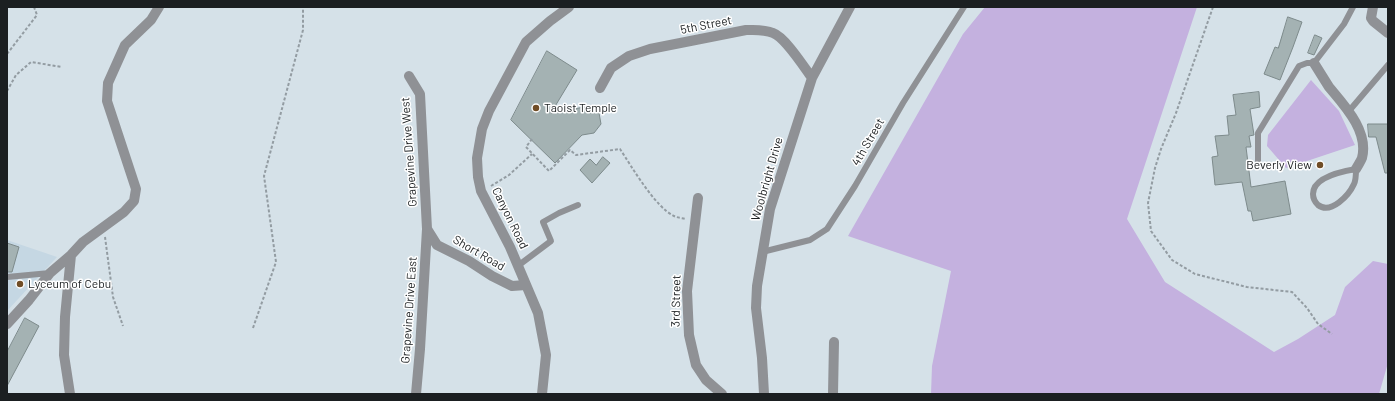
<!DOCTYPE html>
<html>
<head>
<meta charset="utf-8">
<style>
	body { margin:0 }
	#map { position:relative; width:1395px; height:401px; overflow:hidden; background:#d5e1e8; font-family:Barlow,sans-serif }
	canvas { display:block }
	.frame { position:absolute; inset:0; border:8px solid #1b1f21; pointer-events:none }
</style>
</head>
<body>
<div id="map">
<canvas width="1395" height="401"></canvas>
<div class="frame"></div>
</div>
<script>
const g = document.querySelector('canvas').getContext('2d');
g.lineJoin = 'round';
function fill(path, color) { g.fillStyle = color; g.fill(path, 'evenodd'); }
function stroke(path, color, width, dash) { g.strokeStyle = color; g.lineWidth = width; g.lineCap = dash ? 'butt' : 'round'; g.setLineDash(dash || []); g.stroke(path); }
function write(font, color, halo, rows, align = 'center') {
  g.font = font + ' Barlow,sans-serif'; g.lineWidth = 3; g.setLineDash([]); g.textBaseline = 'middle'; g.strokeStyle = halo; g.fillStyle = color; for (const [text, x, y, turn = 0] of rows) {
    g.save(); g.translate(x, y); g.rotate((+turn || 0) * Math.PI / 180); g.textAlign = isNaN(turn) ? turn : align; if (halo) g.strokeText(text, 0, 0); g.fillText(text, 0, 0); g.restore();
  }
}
fill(new Path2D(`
	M7,240l50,17 -50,54z`), '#c5d7e3');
fill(new Path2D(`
	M985,7h212l-70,212 38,63 109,70 24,-13 37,-24 10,-28 28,-26 15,3v99l-9,31h-448l1,-28 19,-95 -103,-35 115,-202z
	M1311,80l28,31 16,34 -69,23 -19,-22 1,-11z`), '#c4b1df');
const building = new Path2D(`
	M1288,17l14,5 -9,25 -13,33 -16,-6 11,-27 3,1z
	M1315,35l7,3 -8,17 -6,-2z
	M547,51l30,19 -26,43 39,-7 9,7 2,11 -7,9 -12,2 -27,28 -44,-43z
	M1259,92l1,15 -10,2 4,26 -5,1 2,11h-5l5,40 34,-6 6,33 -38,7 -2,-10h-3l-6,-29 -27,3 -3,-28 6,-1 -3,-20 14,-1 -2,-19 9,-1 -3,-20z
	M1368,124h20v49h-3l-9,-36h-7z
	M603,157l7,6 -18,20 -12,-13 10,-11 6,6z
	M7,243l12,4 -7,25h-5z
	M25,318l14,8 -32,60v-34z`);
fill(building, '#a4b2b3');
stroke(building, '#7d8a8b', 1);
stroke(new Path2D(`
	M1213,7l-37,106 -15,36 -6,19 -7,35 3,28 21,29 23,14 52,13 45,5 15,16 11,16 14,10
	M7,54l30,-39 -3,-8
	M7,91l9,-16 15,-13 31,5
	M532,139l-6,8 23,24 21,-21 6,5 44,-6c12,18 35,58 54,67 4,2 8,2 12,3
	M491,186l18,-11 23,-21
	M105,237l8,60 10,29
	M253,328l23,-66 -12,-86 39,-146v-23`), '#939ca2', 2, [3, 2]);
stroke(new Path2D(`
	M1349,111l39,-46
	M1258,164v-31l41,-67 8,-3h7l30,-39 9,-17
	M1356,169c0,4 0,11 -2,15 -5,11 -23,31 -36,21 -3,-3 -5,-7 -5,-11 0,-17 31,-23 43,-25z
	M762,252l48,-12 17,-11 28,-43 48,-83 61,-96
	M519,265l32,-24 -8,-19 16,-9 19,-8
	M7,277l43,-4`), '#8f9195', 6);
stroke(new Path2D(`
	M1373,7l-2,11 2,3 15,12
	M1314,63c5,8 10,16 15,24 15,18 40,44 33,71 -1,3 -4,7 -6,11
	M409,76l11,18 7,135 -7,120 -4,45
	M600,88l11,-20 18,-12 21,-7 96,-19c9,0 18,-1 27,3 12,4 31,34 39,45
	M698,198l-11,93 2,44 7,30 10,15 16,14
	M427,229l10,16 32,16 23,15 20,10 14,-1
	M7,324l22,-24 21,-27 21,-18 12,-13 41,-30 10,-11 2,-12 -29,-88 1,-18 17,-38 26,-25 8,-13
	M70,394l-6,-39 1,-38 6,-62
	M542,394l4,-39 -8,-42 -28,-66 -29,-56 -3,-14 -1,-19 5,-29 7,-18 37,-69 24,-21 19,-14
	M764,394l-2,-36 -6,-50 1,-22 13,-77 42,-131 38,-71
	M833,394l1,-52`), '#8f9195', 10);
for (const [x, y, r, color] of [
	[536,108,4,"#704d26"],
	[1320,165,4,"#704d26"],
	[20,284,4,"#704d26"]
]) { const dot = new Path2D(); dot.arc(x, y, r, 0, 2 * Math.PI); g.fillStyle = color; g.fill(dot); stroke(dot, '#fff', 1.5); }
write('12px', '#1b1f21', '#fff', [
	["5th Street",706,25,-11],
	["4th Street",868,142,-60],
	["Grapevine Drive West",409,152,-94],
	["Woolbright Drive",767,179,-74],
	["Canyon Road",510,218,64],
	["Short Road",479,253,30],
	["3rd Street",676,301,-89],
	["Grapevine Drive East",409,310,-86]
]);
write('12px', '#1b1f21', '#fff', [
	["Taoist Temple",544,108],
	["Beverly View",1312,165,"right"],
	["Lyceum of Cebu",28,284]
], 'left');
</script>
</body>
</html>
